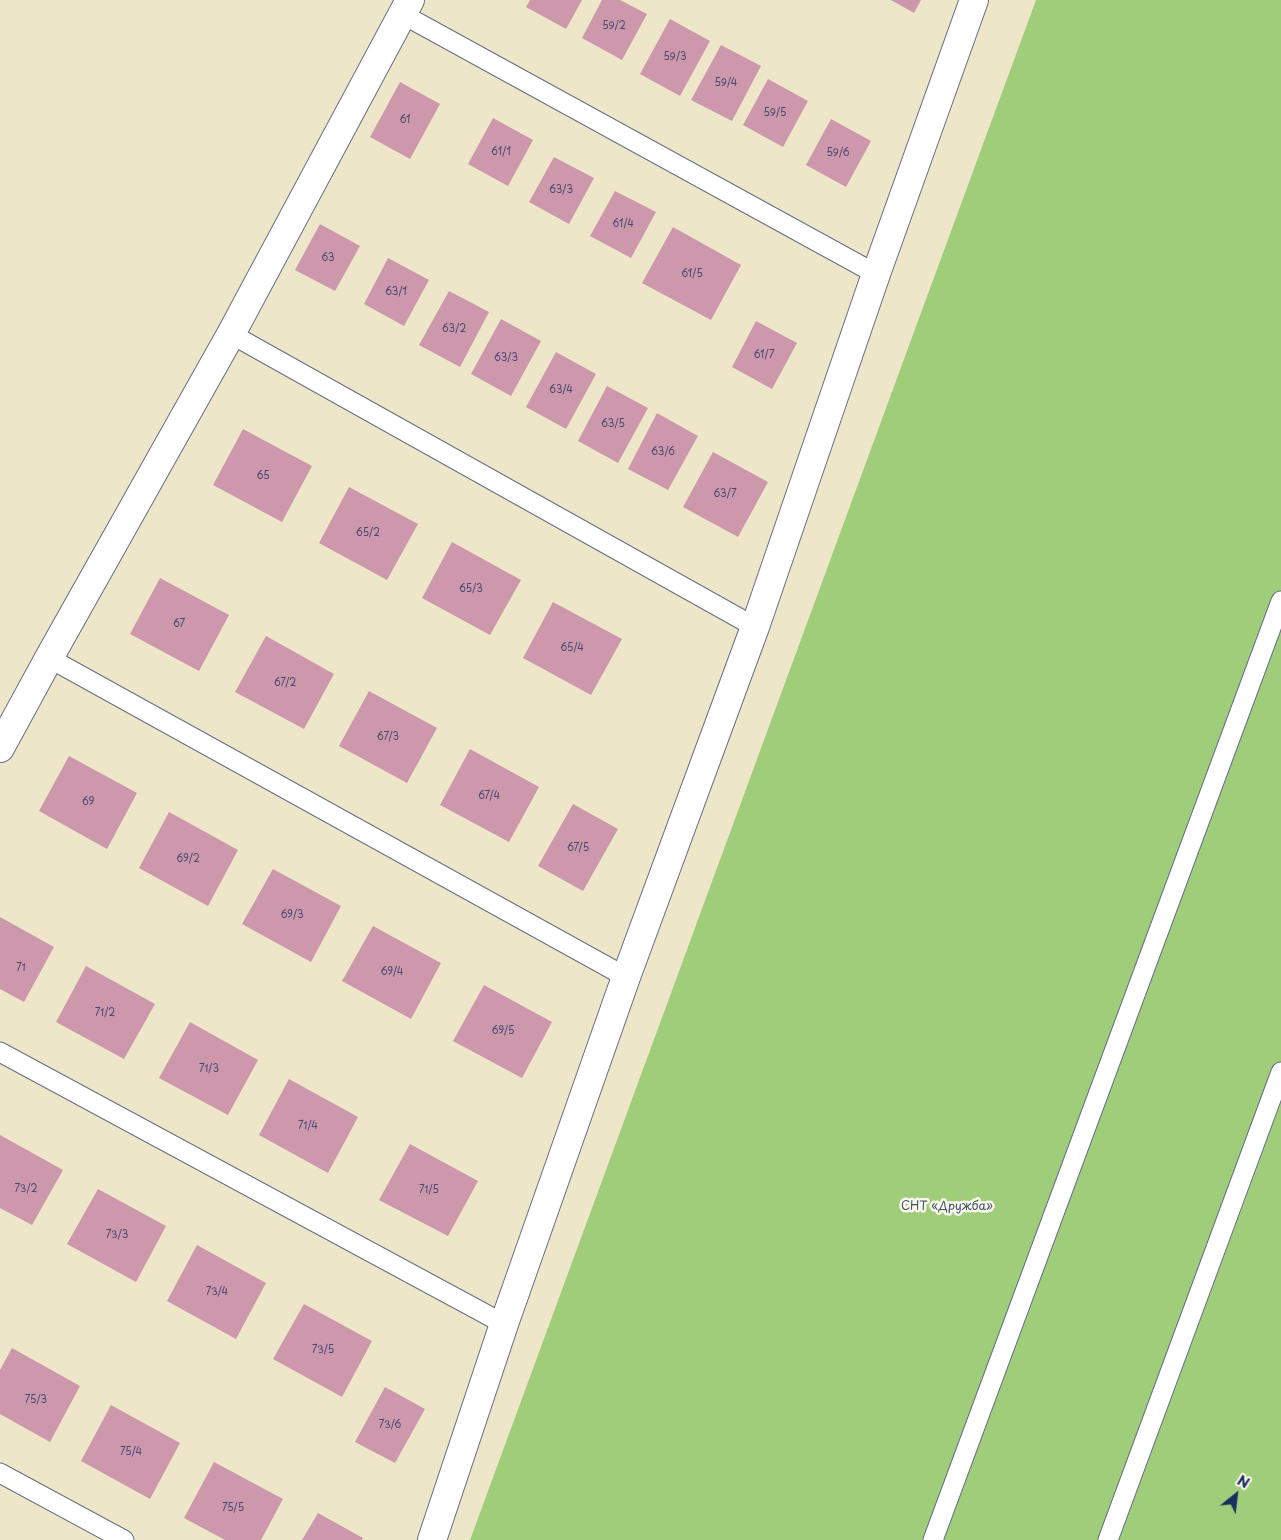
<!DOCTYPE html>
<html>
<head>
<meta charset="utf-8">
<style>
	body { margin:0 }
	#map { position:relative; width:1281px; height:1540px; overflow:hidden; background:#eee6c9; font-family:"Playpen Sans",sans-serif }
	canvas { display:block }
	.north { position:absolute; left:1211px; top:1470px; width:50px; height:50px; -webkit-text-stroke:4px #fbf7ec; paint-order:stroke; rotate:29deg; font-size:14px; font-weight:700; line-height:20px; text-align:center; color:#1b2f5e }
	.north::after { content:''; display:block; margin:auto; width:18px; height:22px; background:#1b2f5e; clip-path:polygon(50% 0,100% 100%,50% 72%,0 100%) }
</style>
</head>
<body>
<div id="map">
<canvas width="1281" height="1540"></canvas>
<div class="north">N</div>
</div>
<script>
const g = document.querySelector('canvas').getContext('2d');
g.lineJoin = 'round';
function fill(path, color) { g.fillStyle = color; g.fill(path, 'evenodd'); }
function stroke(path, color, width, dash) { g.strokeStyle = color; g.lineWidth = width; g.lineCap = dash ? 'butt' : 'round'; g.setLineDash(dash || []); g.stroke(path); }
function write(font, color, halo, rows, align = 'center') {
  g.font = font + ' "Playpen Sans",sans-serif'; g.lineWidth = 5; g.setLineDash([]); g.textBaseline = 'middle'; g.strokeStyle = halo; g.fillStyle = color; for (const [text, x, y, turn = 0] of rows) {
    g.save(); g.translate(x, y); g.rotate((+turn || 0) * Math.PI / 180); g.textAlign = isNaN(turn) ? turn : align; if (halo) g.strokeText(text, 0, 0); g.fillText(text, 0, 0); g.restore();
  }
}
fill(new Path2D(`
	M1036,0h245v1540h-811z`), '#a0cd7a');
fill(new Path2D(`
	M530,0h52l-16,29 -40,-22z
	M602,0h18l27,14 -25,46 -40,-22z
	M891,0h30l-7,13z
	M670,19l40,22 -30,55 -40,-22z
	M721,45l40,21 -29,55 -41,-21z
	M768,79l40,22 -25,46 -40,-22z
	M400,82l40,22 -30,55 -40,-22z
	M493,118l40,22 -25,46 -40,-22z
	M831,119l40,22 -25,46 -40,-22z
	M554,157l40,21 -25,46 -40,-22z
	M615,191l41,21 -25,46 -41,-22z
	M320,224l40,22 -25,45 -40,-21z
	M673,227l68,38 -30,55 -69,-37z
	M388,258l41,22 -25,46 -40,-22z
	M449,291l40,21 -29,55 -41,-22z
	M501,319l40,22 -30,55 -40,-22z
	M756,321l41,22 -25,46 -40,-22z
	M556,352l40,22 -30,55 -40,-22z
	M607,386l41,22 -30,55 -40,-22z
	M657,413l41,23 -30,54 -40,-21z
	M243,429l69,37 -30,56 -69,-37z
	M713,452l55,30 -30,55 -55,-30z
	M349,487l69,37 -31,56 -68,-37z
	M452,542l69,38 -31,55 -68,-37z
	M160,578l69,37 -30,56 -69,-37z
	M553,602l69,37 -31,56 -68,-37z
	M266,636l68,38 -30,55 -69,-37z
	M369,691l68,37 -30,55 -68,-37z
	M470,749l69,38 -30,55 -69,-37z
	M69,756l68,37 -30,56 -68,-38z
	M573,804l45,25 -35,62 -45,-25z
	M169,812l69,38 -30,56 -69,-38z
	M273,869l68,37 -30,56 -69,-38z
	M0,917l54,30 -30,55 -24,-13z
	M373,926l68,37 -30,56 -69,-38z
	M86,966l69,38 -31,55 -68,-37z
	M484,985l68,37 -30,56 -69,-37z
	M190,1022l68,38 -30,55 -69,-37z
	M289,1079l69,38 -30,56 -69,-38z
	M0,1135l63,35 -31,55 -32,-17z
	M410,1144l68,37 -30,55 -69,-36z
	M98,1189l68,37 -30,56 -69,-38z
	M197,1245l69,38 -30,56 -69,-38z
	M304,1304l68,37 -30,56 -69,-38z
	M12,1348l68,38 -30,56 -50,-28v-44z
	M385,1387l40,22 -30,54 -40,-21z
	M111,1405l69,38 -30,56 -69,-38z
	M214,1462l69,37 -22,41h-36l-41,-22z
	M318,1513l45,25 -1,2h-60z`), '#cd98ab');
const lane = new Path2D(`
	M402,14l474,260
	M231,334l524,293
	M49,658l577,319
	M0,1052l504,272
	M0,1473l124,67
	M933,1540l348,-939
	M1108,1540l173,-468`);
const street = new Path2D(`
	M0,748l49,-90 182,-324 179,-334
	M432,1540l72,-216 122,-347 129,-350 121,-353 98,-274`);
stroke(lane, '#656f83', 21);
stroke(street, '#656f83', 30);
stroke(lane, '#fff', 19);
stroke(street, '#fff', 28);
write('10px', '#484971', null, [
	["59/2",614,26],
	["59/3",675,57],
	["59/4",726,83],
	["59/5",775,113],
	["61",405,120],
	["61/1",501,152],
	["59/6",838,153],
	["63/3",561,190],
	["61/4",623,224],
	["63",328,258],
	["61/5",692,274],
	["63/1",396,292],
	["63/2",454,329],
	["61/7",764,355],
	["63/3",506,358],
	["63/4",561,390],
	["63/5",613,424],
	["63/6",663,452],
	["65",263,476],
	["63/7",725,494],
	["65/2",368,533],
	["65/3",471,589],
	["67",179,624],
	["65/4",572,648],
	["67/2",285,683],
	["67/3",388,737],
	["67/4",489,796],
	["69",88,802],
	["67/5",578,848],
	["69/2",188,859],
	["69/3",292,915],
	["71",21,968],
	["69/4",392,972],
	["71/2",105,1013],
	["69/5",503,1031],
	["71/3",209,1069],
	["71/4",308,1126],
	["73/2",26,1189],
	["71/5",429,1190],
	["73/3",117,1235],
	["73/4",217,1292],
	["73/5",323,1350],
	["75/3",36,1400],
	["73/6",390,1425],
	["75/4",131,1452],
	["75/5",233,1508]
]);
write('12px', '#3c5665', '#fbf7ec', [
	["СНТ «Дружба»",947,1207]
]);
</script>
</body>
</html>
